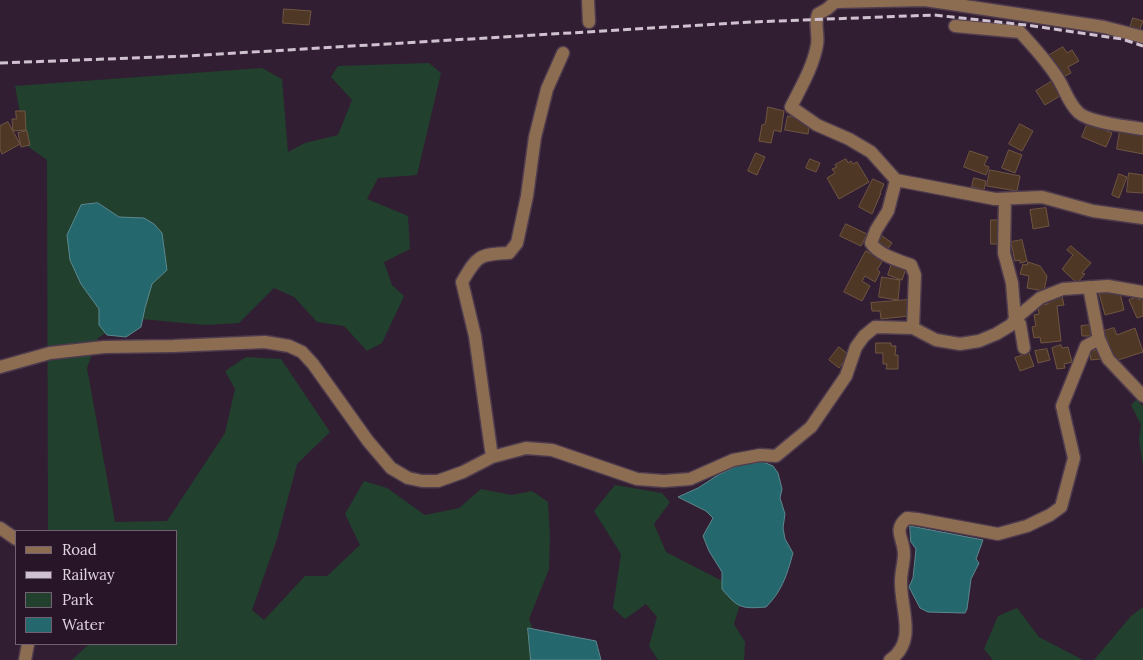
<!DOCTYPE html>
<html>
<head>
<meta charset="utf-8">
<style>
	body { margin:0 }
	#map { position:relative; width:1143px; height:660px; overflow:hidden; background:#321e32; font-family:Lora,serif }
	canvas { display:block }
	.legend { position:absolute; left:15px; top:530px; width:162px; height:115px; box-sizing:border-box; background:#281528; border:1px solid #726172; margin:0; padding:6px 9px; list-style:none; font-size:15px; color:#e1d4e1 }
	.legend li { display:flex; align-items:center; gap:10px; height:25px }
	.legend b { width:25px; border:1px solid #726172 }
</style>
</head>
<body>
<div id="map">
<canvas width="1143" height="660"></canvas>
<ul class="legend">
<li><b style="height:6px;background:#8c6d51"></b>Road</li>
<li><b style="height:6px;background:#cfc1cf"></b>Railway</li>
<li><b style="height:14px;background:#21402d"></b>Park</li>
<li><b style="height:14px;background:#24676c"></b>Water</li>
</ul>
</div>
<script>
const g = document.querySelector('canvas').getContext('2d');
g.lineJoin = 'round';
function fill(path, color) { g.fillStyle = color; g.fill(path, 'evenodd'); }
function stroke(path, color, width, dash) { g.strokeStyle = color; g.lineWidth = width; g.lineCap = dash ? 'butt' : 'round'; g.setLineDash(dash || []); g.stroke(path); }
fill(new Path2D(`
	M429,63l12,10 -24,102 -39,3 -11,21 41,17 2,33 -26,13 8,23 12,11 -22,47 -15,8 -23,-25 -27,-4 -23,-25 -20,-9 -35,35 -34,2 -74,-7 -33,20 -11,30 28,154 52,-1 58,-88 10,-44 -10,-18 21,-14 35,2 49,73 -33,32 -20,75 -25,71 12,10 41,-44h22l33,-31 -15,-31 19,-33 23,7 38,27 34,-7 22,-19 31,6 20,-4 16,11 2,34 -1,33 -20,50 9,23 -1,18h-465l17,-16h87v-113h-128v-1l-1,-370 -21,-15 -11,-59 247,-18 20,11 6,73 17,-9 33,-8 14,-35 -21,-23 7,-11z
	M1136,400l7,6v60l-4,-26 2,-15 -10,-20z
	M615,485l47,8 8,9 -16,22 12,28 60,31 16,15 -8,26 11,18 -1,18h-86l-9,-14 8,-29 -11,-13 -21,15 -12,-11 8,-54 -27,-43z
	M1143,607v53h-49l37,-44z
	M1017,608l22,29 44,23h-90l-9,-11 14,-33z`), '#21402d');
const water = new Path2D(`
	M98,203l21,14 25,1 10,6 8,9 5,37 -15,14 -7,24 -4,19 -15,10 -19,-2 -8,-10v-16l-18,-25 -11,-24 -3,-25 14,-30z
	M763,462l10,4 5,7 4,16 -2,9 5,16 -2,14 2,11 8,14c-6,22 -11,38 -27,54 -25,2 -28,1 -44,-18v-17l-13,-21 -6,-15 10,-18 -7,-7 -28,-14 20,-9 20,-13 21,-10z
	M910,526l73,14 -7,19 3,4 -8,16 -4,30 -2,4 -37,-1 -8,-4 -11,-21 4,-9 3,-29 -5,-7z
	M528,628l68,13 5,19h-70z`);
fill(water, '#24676c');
stroke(water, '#5d888f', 1);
const building = new Path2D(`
	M284,9l27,2 -2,14 -26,-2z
	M1133,18l10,3 -5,13 -9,-3z
	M1063,47l4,6 5,-3 7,11 -11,6 3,6 -10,5 -13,-22z
	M1054,80l9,14 -18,11 -9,-14z
	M768,107l16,4 -3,21 -7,-2 -3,13 -12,-2 3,-16 3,-1z
	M16,111h9l1,19 -13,1 -1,-12h4z
	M788,116l22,4 -2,14 -23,-4z
	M1089,120l20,8 -2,3 5,2 -6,14 -24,-10z
	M8,122l12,22 -18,10 -2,-5v-23z
	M1020,124l13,7 -11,20 -13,-7z
	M27,131l3,14 -9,2 -3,-14z
	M1120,131l23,4v19l-26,-5z
	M1009,150l13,5 -7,18 -13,-5z
	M970,151l18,6 -4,8 5,2 -3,8 -22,-8z
	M756,153l9,4 -8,18 -9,-4z
	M810,159l10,4 -4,9 -10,-4z
	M846,159l2,4 3,-2 2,3 4,-2 12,20 -30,17 -12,-21 8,-5 -3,-4 5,-2 -2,-2z
	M990,170l30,6 -3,15 -30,-5z
	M1129,173l14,2v18l-16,-1z
	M1119,174l8,3 -8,21 -7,-3z
	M974,178l12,3 -2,9 -12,-3z
	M873,179l11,5 -4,9h1l-9,21 -13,-7z
	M1046,208l3,18 -16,3 -3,-19z
	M991,220h10v24h-10z
	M846,224l21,10 -6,12 -21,-10z
	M881,235l11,8 -6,8 -9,-7 2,-3 -2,-1z
	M1022,240l5,21 -7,2v-3l-5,1 -4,-19z
	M1071,246l20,17 -9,10 3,1 -8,9 -15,-14 11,-14 -6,-5z
	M866,251l17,9 -6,10 3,2 -5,10 -10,-6 -3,5 8,5 -8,15 -18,-9z
	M893,261l14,5 -5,14 -14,-5z
	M1028,262l12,4 7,10 -3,15 -17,-3 2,-12 -9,-2 3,-10 4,1z
	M882,277l18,3 -2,20 -19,-3z
	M1114,289l2,5 4,-1 4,17 -19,5 -6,-22z
	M1062,296l2,9 -7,1 4,35 -20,2 -1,-6 -6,1 -2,-11 4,-1 -2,-11 5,-1 -1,-9 10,-1 -1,-6z
	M1138,297l1,3 4,-2v18l-6,2 -8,-18z
	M907,300l2,16 -28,3 -1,-8h-8l-1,-8z
	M1091,325v11h-9l-1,-10z
	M1114,328l3,7 18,-7 8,24 -28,9 -11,-30z
	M876,343h15v3h5l-1,9h3v14h-12l1,-5h-4v-11h-7z
	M1061,345l1,3 6,-1 4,15 -8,2 1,4 -8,1 -5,-21z
	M839,347l10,8 -10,13 -10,-8z
	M1047,349l3,11 -12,3 -3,-12z
	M1100,350l1,9 -10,1 -1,-9z
	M1029,353l5,13 -14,5 -5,-13z`);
fill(building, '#4e3724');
stroke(building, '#6f5642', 1);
const minor = new Path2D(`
	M588,0l1,22
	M955,26l65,6c13,14 26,28 37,45 8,12 11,26 22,36 12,10 48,13 64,16
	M1143,37l-39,-10 -179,-27 -90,2 -8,7 -9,5c-4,10 1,20 -1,31 -4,22 -16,42 -26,62l26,18 32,14 22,13 25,28 99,19 47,-2 51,14 50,7
	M896,180l-8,31 -12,19 -5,13c8,12 26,17 40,22l4,10 -2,53
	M1005,199l-1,54 8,30 3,36 5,5 4,24
	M1089,287l10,52 9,20 35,37
	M0,367l50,-14 54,-6 69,-1 92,-4 24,4 13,6 11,12 55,77 23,27 17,10 14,3h16l25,-9 29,-15 34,-9 26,2 85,29 27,2 26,-2 43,-19 27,-5 16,1 35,-29 35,-51 10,-29 8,-11 11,-9 38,1 23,12 24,4 19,-3 17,-7 15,-9 4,-6 25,-21 23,-9 45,-3 35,6
	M492,457l-17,-121 -13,-54c15,-26 17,-28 47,-29l8,-10 10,-47 8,-59 12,-48 16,-36
	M0,528l16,11
	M25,660l3,-16
	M890,660c28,-19 10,-52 11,-79 0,-9 3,-18 3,-27 0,-16 -12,-24 3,-36l10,1 81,15 29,-8 23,-11 11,-8 13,-49 -12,-52 24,-60 13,-7`);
stroke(minor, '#4e3b4e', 15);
stroke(minor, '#8c6d51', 12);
stroke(new Path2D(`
	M0,63l187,-7 565,-34 182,-7 92,10 96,14 21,7`), '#cfc1cf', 3, [8, 4]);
</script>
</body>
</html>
